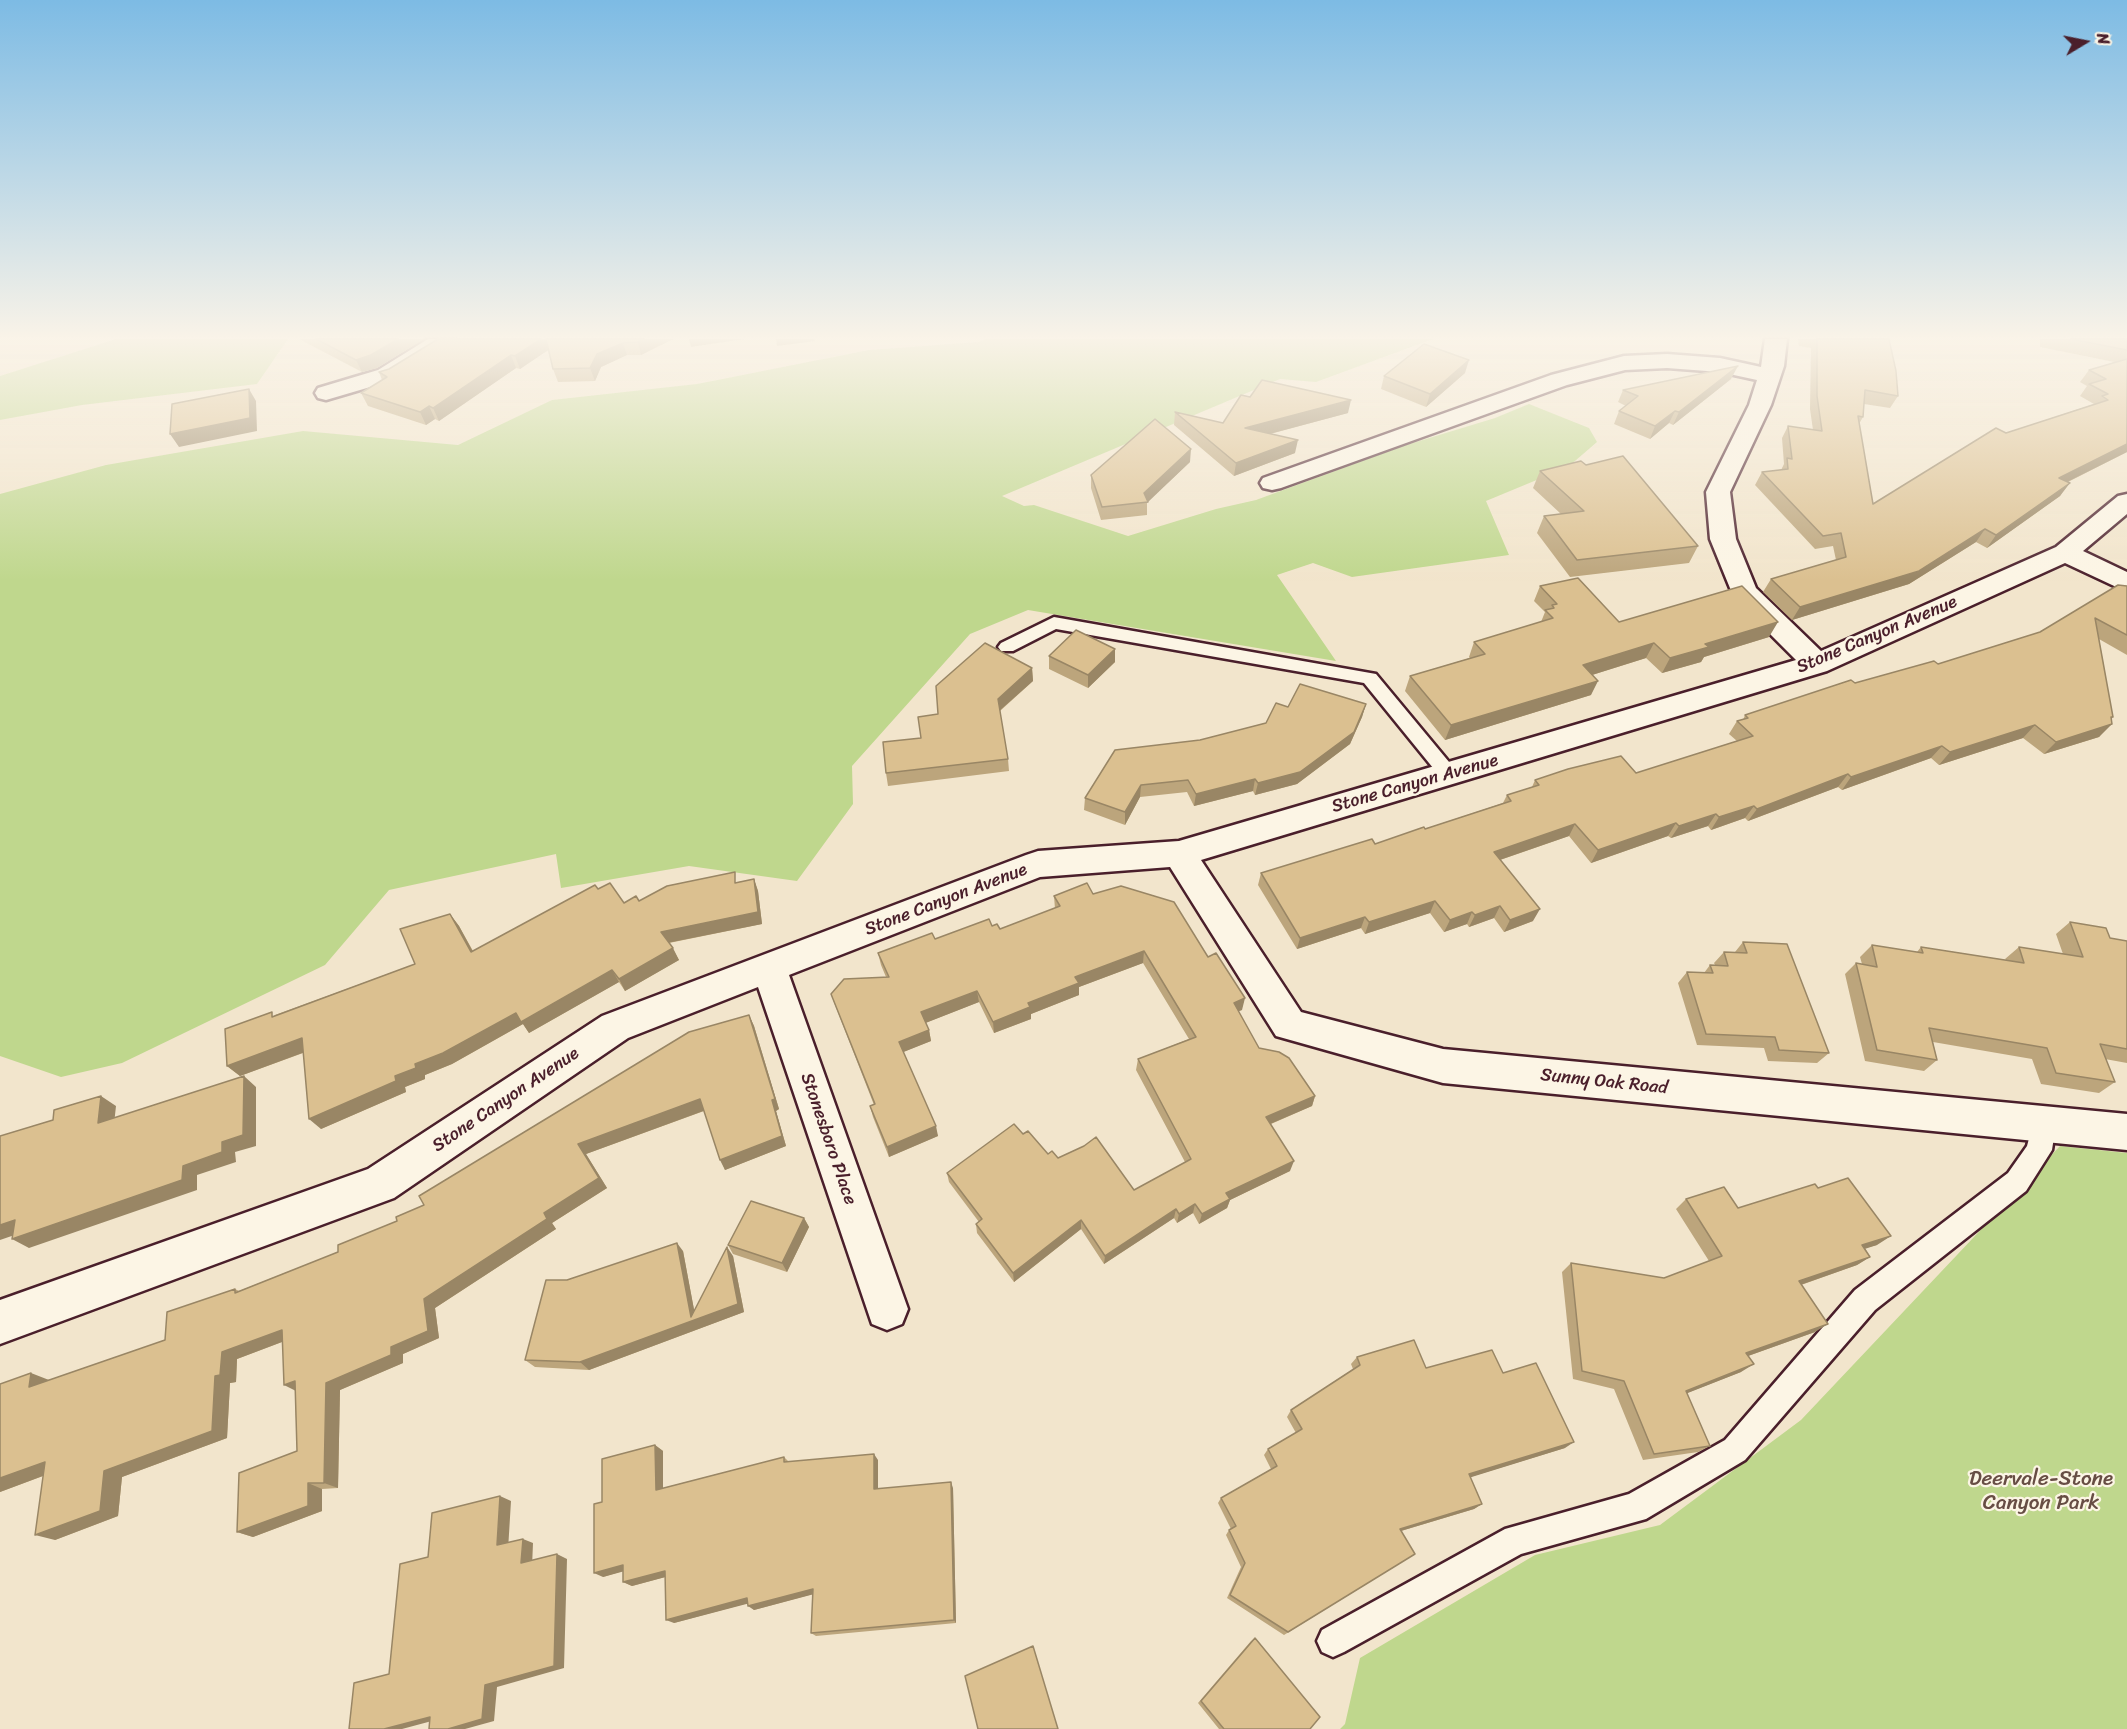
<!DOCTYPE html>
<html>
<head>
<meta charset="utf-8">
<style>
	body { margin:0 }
	#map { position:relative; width:2127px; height:1729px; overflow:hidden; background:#f2e5cc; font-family:Sriracha,sans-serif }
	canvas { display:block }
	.north { position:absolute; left:2055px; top:12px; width:60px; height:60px; -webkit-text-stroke:4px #fcf5e5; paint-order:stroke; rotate:80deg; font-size:16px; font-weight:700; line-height:24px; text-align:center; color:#4a1f2b }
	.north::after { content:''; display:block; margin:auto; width:21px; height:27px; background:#4a1f2b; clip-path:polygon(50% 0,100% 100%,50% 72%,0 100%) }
</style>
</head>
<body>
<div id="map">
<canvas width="2127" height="1729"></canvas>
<div class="north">N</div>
</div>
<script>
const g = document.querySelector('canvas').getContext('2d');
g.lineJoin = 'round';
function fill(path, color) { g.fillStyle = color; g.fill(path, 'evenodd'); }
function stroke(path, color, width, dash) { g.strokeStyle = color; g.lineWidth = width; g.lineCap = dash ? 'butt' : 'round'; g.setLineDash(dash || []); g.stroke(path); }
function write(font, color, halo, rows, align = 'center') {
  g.font = font + ' Sriracha,sans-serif'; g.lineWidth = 4.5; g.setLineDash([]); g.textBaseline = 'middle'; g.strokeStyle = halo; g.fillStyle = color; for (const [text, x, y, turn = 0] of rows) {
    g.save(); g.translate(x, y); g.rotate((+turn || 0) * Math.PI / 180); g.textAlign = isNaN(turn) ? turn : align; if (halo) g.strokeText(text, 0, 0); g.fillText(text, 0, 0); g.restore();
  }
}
fill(new Path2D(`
	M116,339h172l-31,45 -175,21 -82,15v-44z
	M985,339h448l-117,43 -36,-3 -278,117 22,10 10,-1 94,31 88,-27 40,-9 147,-54 92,-28 34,-14 60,24 8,14 -29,25 -82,34 23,54 -157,22 -39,-14 -36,12 59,86 -308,-51 -58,24 -118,132 1,38 -56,77 -108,-15 -128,22 -5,-34 -167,36 -64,75 -203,98 -61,14 -61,-21v-562l106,-29 197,-34 155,14 94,-45 145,-16 172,-34 110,-8z
	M2060,1146l67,7v576h-787l5,-5 15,-66 175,-103 125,-30 141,-105z`), '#bfd78d');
const service = new Path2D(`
	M1054,617l322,57 83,100 -3,5 -7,2 -7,-2 -78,-96 -308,-54 -43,22h-12l-3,-4 3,-4z
	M2044,1113l9,3 3,8 -4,26 -26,41 -151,119 -130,150 -99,59 -125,35 -177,98 -11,5 -11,-5 -5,-11 5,-11 183,-101 124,-35 96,-54 130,-150 153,-117 19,-27 8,-30z`);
const minor = new Path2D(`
	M428,339h26l-3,5 -57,36 -68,20 -8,-2 -3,-5 3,-5 60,-18z
	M1765,339h22l-3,27 -13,39 -41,87 6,47 20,49 65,63 235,-104 62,-51 9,-2v20l-44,37 44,21v20l-62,-29 -238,108 -626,189 100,152 142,37 684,65v36l-684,-67 -167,-47 -106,-169 -130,10 -251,98 119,334 -6,15 -15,6 -15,-6 -114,-337 -130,51 -234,160 -394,146v-44l368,-131 234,-153 424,-161 12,-4 141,-10 617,-181 -62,-62 -24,-59 -4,-47 43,-87 8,-25 -37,-8 -53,-4 -42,2 -58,15 -286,103 -9,2 -9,-2 -3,-5 3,-5 288,-103 73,-19 43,-2 53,4 41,9z`);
stroke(service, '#4a1f2b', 5);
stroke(minor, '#4a1f2b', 5);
fill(service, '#fcf5e5');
fill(minor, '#fcf5e5');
fill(new Path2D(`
	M299,339h125l-47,29 -15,4z
	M438,339h235l-32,16h-14l-26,12 -6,14 -37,1 -5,-13 -5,-20 -28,20 -4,-1 -77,53 -4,-2 -9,6 -58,-19 -7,-13 21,-13 -3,-8 10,-3z
	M1798,339h91l9,57 -8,12 -26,-4 -1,13 -4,7 14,80 133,-71 88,-29 -14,-8 7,-10 -7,-4 9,-12 25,-8 -74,-15v-8h87v113l-59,30 -8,14 -73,52 -11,-6 -67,42 -117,36 -29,-28 8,-13 65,-19 -3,-14 -18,3 -60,-64 7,-13 19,-2 3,-6 -2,-26 6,-12 25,4 -3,-21 1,-61 -12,-2z
	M1465,373l-39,34 -45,-18 3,-13z
	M1731,379l-58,46 -4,-2 -19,16 -36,-15 5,-13 7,-5 -8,-4 5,-12z
	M1250,397l98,16 -78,21 25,19 -61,23 -60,-51 1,-13 48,11z
	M1190,462l-43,40v13l-46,5 -10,-32v-13z
	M1586,465l112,81 -9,17 -119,14 -33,-44 7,-17 17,-2 -28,-26 7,-17z
	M1540,586l79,36 150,15 -65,20 -3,5 -39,11 -16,-15 -54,17 -1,20 -146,45 -40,-49 5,-15 60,-18 -1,-1 5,-15 67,-20 4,-10 -11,-11z
	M2127,586v69l-28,-16 14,78 -14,20 -55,17 -21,-16 -84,27 -8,-7 -89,32 -4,-3 -90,34 -3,-3 -34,12 -3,-4 -37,12 -3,-2 -77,27 -22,-27 -69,24 33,61 -29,11 -10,-14 -25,9 -2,-3 -23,8 -14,-19 -65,21 -4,-6 -64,21 -39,-64 3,-12 114,-29 50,-15 78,-26 4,-8 25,-8 3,-7 101,-7 101,-32 -8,-7 8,-13 6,-1 2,-5 110,-32 83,-19 102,-32z
	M1115,649v13l-27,26 -39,-19v-13z
	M1032,668l1,13 -33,30 8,48 1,12 -121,15 -2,-13 35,-35 17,-24z
	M1366,704l-4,13 -12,27 -53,40 -42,11 -2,-4 -59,15 -7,-14 -47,5 -15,28 -41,-15 1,-12 115,-58 66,-17 22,-16z
	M754,879l4,12 4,33 -93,19 10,17 -54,31 -6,-9 -90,51 -6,-9 -71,40 -27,11v4l-20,8 1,5 -85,37 -18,-76 -63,23 -13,-10 48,-51 140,-51 35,-50 9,12 14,25 125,-62 26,14 15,-2z
	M1093,894l115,63 34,53 -4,1 21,37 56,48 -3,10 -41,18 19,47 -60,29 -3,8 -28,16 -6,-11 -16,10 -3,-5 -70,46 -23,-35 -67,53 -37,-49 -1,-9 3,-2 -30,-40 -2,-9 76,-39 25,20 86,36 51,-28 -49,-92 2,-11 51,-20 -46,-76 -64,24v8l-48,19v5l-37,14 -15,-31 -54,21 4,7 2,11 -28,11 35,84 -49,21 -16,-40 -3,-11 4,-1 -39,-100 -4,-11 55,-17 -5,-12 -3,-12 114,-27 8,3 55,-20 -1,-13z
	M2070,922l40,16 17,3v122l-22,-4 10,23 -16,11 -58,-9 -9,-25 -99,-17 4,18 -13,11 -59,-10 -20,-87 11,-11 6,1 -2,-7 12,-12 45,7 4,-5 85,13 -1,-1 14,-12 44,7 -7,-20z
	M1743,942l86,111 -12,10 -49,-2 -4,-13 -67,-3 -19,-62 9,-11 17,1 6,-8h5l-1,-2 10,-11h11z
	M749,1015l5,11 25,83 -3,2 10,35 -61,24 -21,-59 -118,43 21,34 -55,35 4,6 -121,79 4,30 -36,16v9l-63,27 -2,98 -16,1v22l-69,26 -16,-5 60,-81 -2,-60 -13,-49 -45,17 -1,23 -6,1 -3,55 -105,39 -4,39 -63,24 -12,-64 -43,16v-108l49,-4 116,-40 70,-51 4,2 99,-39 59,-31z
	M1818,1188l59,57 -12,3 5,9 -13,8 -56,20 14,47 -67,24 -7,16 -54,21 23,53 -12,6 -55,8 -29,-71 -41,-10 -11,-107 9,-9 93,15 45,-17 -33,-52 10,-10 52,9z
	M804,1218l5,9 -22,45 -54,-18 -5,-9z
	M683,1251l11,59 39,-54 11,56 -155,58 -54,-3 -10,-7 42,-80z
	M1357,1357l69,11 77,5 62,75 -95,29 12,27 -8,5 -73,22 14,23 -131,81 -57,-37 14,-31 -15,-32 3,-5 2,-1 -13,-26 3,-5 50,-29 -7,-14 4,-6 28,-16 -9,-16 4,-7 62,-41 -2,-5z
	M655,1445l8,6v37l121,-31 4,4 90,-1v29l75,-1 3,135 -140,13 -5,-3 2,-39 -59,16 -6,-7 -74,20 -9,-46 -33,9 -9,-4v-11l-20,6 -1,-75z
	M1255,1638l55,91h-91l-21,-26 53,-62z`), '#bca57c');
fill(new Path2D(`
	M398,339h26l-47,29 -15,4 -6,-12z
	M541,339h5l4,10 -30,20 -5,-13z
	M644,339h29l-32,16 -3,-13z
	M689,339h55l-53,8z
	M776,339h38l1,2 -38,5z
	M623,343l4,12 -26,12 -6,14 -5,-13 7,-14z
	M511,355l5,13 -77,53 -6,-13z
	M1469,360l-4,13 -39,34 4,-13z
	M1738,366l-7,13 -58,46 6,-13z
	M249,389l7,12 1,30 -78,16 -9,-13z
	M1351,400l-3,13 -105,28 2,-13z
	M429,406l6,13 -9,6 -6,-13z
	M1675,411l-6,12 -19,16 5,-13z
	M1298,440l-3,13 -61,23 2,-13z
	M2127,444v8l-78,39 10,-13z
	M1191,449l-1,13 -43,41 -3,-10z
	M2070,483l-10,13 -73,52 9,-13z
	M1985,529l-9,13 -67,42 -117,36 8,-13z
	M1778,622l-9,15 -65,20 -3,5 -39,11 8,-15 35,-14z
	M1654,643l-8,15 -70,22 7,-15z
	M1115,649v13l-27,26v-13z
	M1032,668l1,13 -35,31v-13z
	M1598,681l-7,14 -146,45 6,-15z
	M1366,704l-4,13 -12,27 -53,40 -42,11 3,-12z
	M2112,724l-13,13 -55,17 12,-12z
	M2035,725l-12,13 -84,27 11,-13z
	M1942,746l-11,12 -89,32 9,-13z
	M1848,774l-10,13 -90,34 9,-12z
	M1255,779l-2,12 -59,15 2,-12z
	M1141,785l-1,12 -15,28v-13z
	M1754,806l-9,12 -34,12 8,-13z
	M1716,814l-8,12 -37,12 8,-12z
	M1676,823l-8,13 -77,27 7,-13z
	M1575,824l-6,12 -81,28 6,-12z
	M754,879l4,12 4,33 -95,19 -6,-11z
	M1435,901l-5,12 -65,21 4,-12z
	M1500,906l-6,12 -25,9 6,-12z
	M1540,909l-7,12 -29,11 6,-12z
	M1472,912l-5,12 -23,8 6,-12z
	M450,914l9,12 20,37 -8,-11z
	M1365,917l-4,11 -64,21 3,-11z
	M673,948l6,12 -54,31 -6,-12z
	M1144,951l-1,12 -64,24v8l-48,19v5l-37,14 -1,-11 82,-45z
	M612,970l7,12 -90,51 -6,-9 -71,40 -27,11v4l-20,8 1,5 -85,37 -12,-10 86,-43 20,-12 101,-51z
	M977,991l2,11 -56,22 -2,-12z
	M1245,998l-3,12 -11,4 3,-11z
	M749,1015l5,11 25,83 -3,2 10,35 -61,24 -5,-10 52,-60z
	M929,1030l2,11 -30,12 -2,-11z
	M302,1038l11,11 -73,27 -13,-10z
	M244,1076l12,11v59l-21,6 1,10 -39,13v15l-168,58 -17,-9 210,-97z
	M101,1096l15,10 -3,27 -15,-10z
	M1315,1096l-3,10 -49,21 3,-10z
	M700,1099l6,11 -120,44 21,34 -55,35 4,6 -121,79 4,30 -36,16v9l-63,27 -2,98 -14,-5 2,-100 65,-36 33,-48 120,-86 34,-69z
	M936,1126l2,10 -49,21 -2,-10z
	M1294,1161l-4,10 -60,29 -3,8 -28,16 3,-10 24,-21z
	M1195,1204l-2,9 -16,10 2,-9z
	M1176,1209l-2,9 -70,46 1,-8z
	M804,1218l5,9 -22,45 -5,-9z
	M15,1220l17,9 -32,11v-15z
	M1081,1220v9l-67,53 -1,-9z
	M1891,1236l-14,9 -28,9 13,-9z
	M677,1243l6,8 13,69 31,-73 6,9 11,56 -155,58 -9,-8 111,-45z
	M1870,1257l-13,8 -71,25 13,-9z
	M1828,1324l-13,8 -81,29 12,-8z
	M282,1330l13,7 -58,22 -1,23 -6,1 -3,55 -105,39 -4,39 -63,24 -20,-5 69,-64 111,-95 7,-24z
	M1754,1364l-13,8 -66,26 11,-7z
	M31,1373l18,7 -20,7z
	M295,1381l3,11 -14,-7z
	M1574,1442l-9,6 -103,32 7,-6z
	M655,1445l8,6v44l-7,-5z
	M874,1454l4,6v35l-4,-6z
	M45,1462l19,6 -64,24v-14z
	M951,1482l2,6 3,135 -2,-3z
	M308,1483l14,6v22l-69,26 -16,-5z
	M500,1496l11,5 -3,49 -11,-5z
	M1482,1504l-8,5 -80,24 6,-4z
	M523,1539l10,4 -1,24 -11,-4z
	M557,1554l10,5 -3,109 -67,19 -3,34 -29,8h-17l37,-44z
	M623,1565l9,4 -29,8 -9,-4z
	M665,1571l8,4 -41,11 -9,-4z
	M813,1589l5,4 -64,17 -6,-4z
	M747,1598l7,4 -80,21 -8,-3z
	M430,1717l13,1 -41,11h-18z`), '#998665');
const building = new Path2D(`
	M316,339h82l-27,16 -15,5z
	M438,339h103l-26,17 -4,-1 -78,53 -4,-2 -9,6 -59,-19 26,-16 -8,-5 10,-3z
	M546,339h98l-6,3 -15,1 -26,11 -7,14 -37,1z
	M1817,339h72l7,32 2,25 -33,-6 -2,27 -5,-1 15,88 123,-76 10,5 102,-33 -6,-4 6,-2 -19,-10 17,-5 -17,-9 38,-11v85l-68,34 11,5 -74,52 -11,-6 -66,42 -119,36 -29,-28 75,-22 -5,-24 -18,3 -61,-64 26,-3 -1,-11 5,1 -4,-33 34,5 -5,-35z
	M2071,339h56v11z
	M1424,344l45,16 -39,34 -46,-18z
	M1738,366l-59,46 -4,-1 -20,15 -36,-15 19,-15 -15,-6z
	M1262,380l89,20 -106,28 53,12 -62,23 -61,-51 48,11 18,-28 9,2z
	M249,389l1,29 -80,16 2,-30z
	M1155,419l36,30 -47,44 4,9 -46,5 -11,-32z
	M1623,456l75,90 -121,14 -33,-44 40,-5 -44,-40 41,-10 5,4z
	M1578,578l41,44 123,-36 36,36 -73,22 4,3 -39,11 -16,-15 -71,22 15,16 -147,44 -41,-49 75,-22 -11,-12 79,-24 -8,-8 9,-2 -2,-3 5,-1 -17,-18z
	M2118,585l9,1v49l-32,-17 18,99h-2l1,7 -56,18 -21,-17 -85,27 -8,-6 -91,31 -3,-3 -91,35 -3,-3 -35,11 -3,-3 -37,12 -3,-3 -78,27 -23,-26 -81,28 46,57 -30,11 -10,-14 -25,9 -3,-3 -22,8 -15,-19 -66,21 -4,-5 -65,21 -39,-65 111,-34 3,5 49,-17 1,2 86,-28 -4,-6 32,-10 -4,-5 33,-11 53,-13 15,17 117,-37 -16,-15 11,-3 -3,-3 106,-35 4,3 79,-22 4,3 102,-32z
	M1076,630l39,19 -27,26 -39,-19z
	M985,643l47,25 -34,31 10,60 -122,14 -3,-31 38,-4 -3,-21 20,-3 -2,-28z
	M1300,684l66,20 -12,28 -54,40 -42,11 -3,-4 -59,15 -8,-14 -47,5 -16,27 -40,-14 30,-48 85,-10 66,-17 10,-20 12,4z
	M735,872v11l19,-4 4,33 -97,20 12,16 -54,31 -7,-9 -91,52 -5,-9 -73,40 -28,11 1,4 -21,8 1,5 -87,38 -7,-81 -75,28 -2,-37 47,-17v5l143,-53 -15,-35 50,-15 21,38 124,-67 3,4 12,-6 14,20 12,-7 3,5 28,-15z
	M1087,883l6,11 28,-8 53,16 34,55 8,-4 29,45 -11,5 25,45 20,4 10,6 26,38 -49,21 28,44 -68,32 4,6 -28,15 -7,-10 -16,10 -3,-5 -71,47 -24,-36 -68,53 -37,-49 6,-5 -35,-46 67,-49 9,10 5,-3 20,23 4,-3 6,7 26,-12 12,-9 38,53 57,-31 -53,-100 58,-22 -52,-86 -69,26 4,6 -51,20 2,4 -37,15 -16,-31 -56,21 8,18 -30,12 37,84 -49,21 -17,-41 5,-2 -44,-110 13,-15 45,-2 -11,-24 54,-20 3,6 54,-20 3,7 5,-2 3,5 60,-23 -6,-10z
	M2070,922l36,6 4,10 17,3v108l-27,-5 15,38 -59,-9 -9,-25 -118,-20 8,32 -60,-10 -21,-87 21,4 -5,-22 51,8 -2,-6 103,16 -5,-16 64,10z
	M1743,942l44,2 42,109 -50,-3 -4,-13 -69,-3 -19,-62 26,1 -3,-8 18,1 -4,-14 23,1z
	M749,1015l26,84 -3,1 10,36 -62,24 -20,-61 -122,45 21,34 -55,35 3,6 -123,80 4,32 -37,16v8l-65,28 -2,100h-16v23l-71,26 2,-59 58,-22 -2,-70 -11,4 -2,-55 -60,22 -2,23 -5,1 -3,55 -108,40 -4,40 -65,24 10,-73 -45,16v-94l31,-11 -2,14 136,-47 2,-28 68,-23v4l103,-41v-7l59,-24 -1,-4 28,-12 -5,-9 270,-164z
	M244,1076l-1,59 -21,7v10l-39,14 -1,14 -170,59 3,-19 -15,5v-89l53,-16 1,-10 47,-14 -3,27z
	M1848,1178l43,58 -29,9 8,12 -71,24 29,43 -82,29 8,11 -68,27 24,55 -56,8 -30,-73 -42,-10 -11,-108 93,15 58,-22 -36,-57 38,-12 14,21 77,-24 3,4z
	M751,1201l53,17 -22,45 -54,-18z
	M677,1243l14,74 36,-70 11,57 -158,58 -55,-2 21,-80h21z
	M1414,1340l12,28 66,-18 11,23 33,-10 38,79 -105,32 13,30 -82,25 15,25 -127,78 -58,-37 15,-32 -16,-33 7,-4 -15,-28 56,-32 -9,-17 34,-20 -11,-19 69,-45 -3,-8z
	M655,1445l1,45 128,-33v5l90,-8v35l77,-7 3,138 -143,13 2,-44 -65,17 -1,-8 -81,22 -1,-49 -42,11v-17l-29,8v-69l8,-2v-43z
	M500,1496l-3,49 26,-6 -2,24 36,-9 -3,112 -69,19 -3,34 -34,10h-19l1,-12 -46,12h-35l5,-46 35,-9 11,-110 28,-7 4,-44z
	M1255,1638l65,79 -10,12h-86l-23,-28z
	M1033,1646l25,83h-80l-13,-53z`);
fill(building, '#dbc090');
stroke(building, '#998665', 1.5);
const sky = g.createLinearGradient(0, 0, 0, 581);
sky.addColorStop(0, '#7dbbe4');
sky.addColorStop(0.58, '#f9f3e8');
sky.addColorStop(1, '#f9f3e800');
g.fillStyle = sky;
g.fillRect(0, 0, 2127, 581);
write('18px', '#4a1f2b', '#fcf5e5', [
	["Stone Canyon Avenue",1877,635,-23],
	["Stone Canyon Avenue",1415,784,-16],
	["Stone Canyon Avenue",946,900,-21],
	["Sunny Oak Road",1604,1082,6],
	["Stone Canyon Avenue",506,1100,-34],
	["Stonesboro Place",828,1139,71]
]);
write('21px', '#674d44', '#fcf5e5', [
	["Deervale-Stone",2041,1480],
	["Canyon Park",2041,1504]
]);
</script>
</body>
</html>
